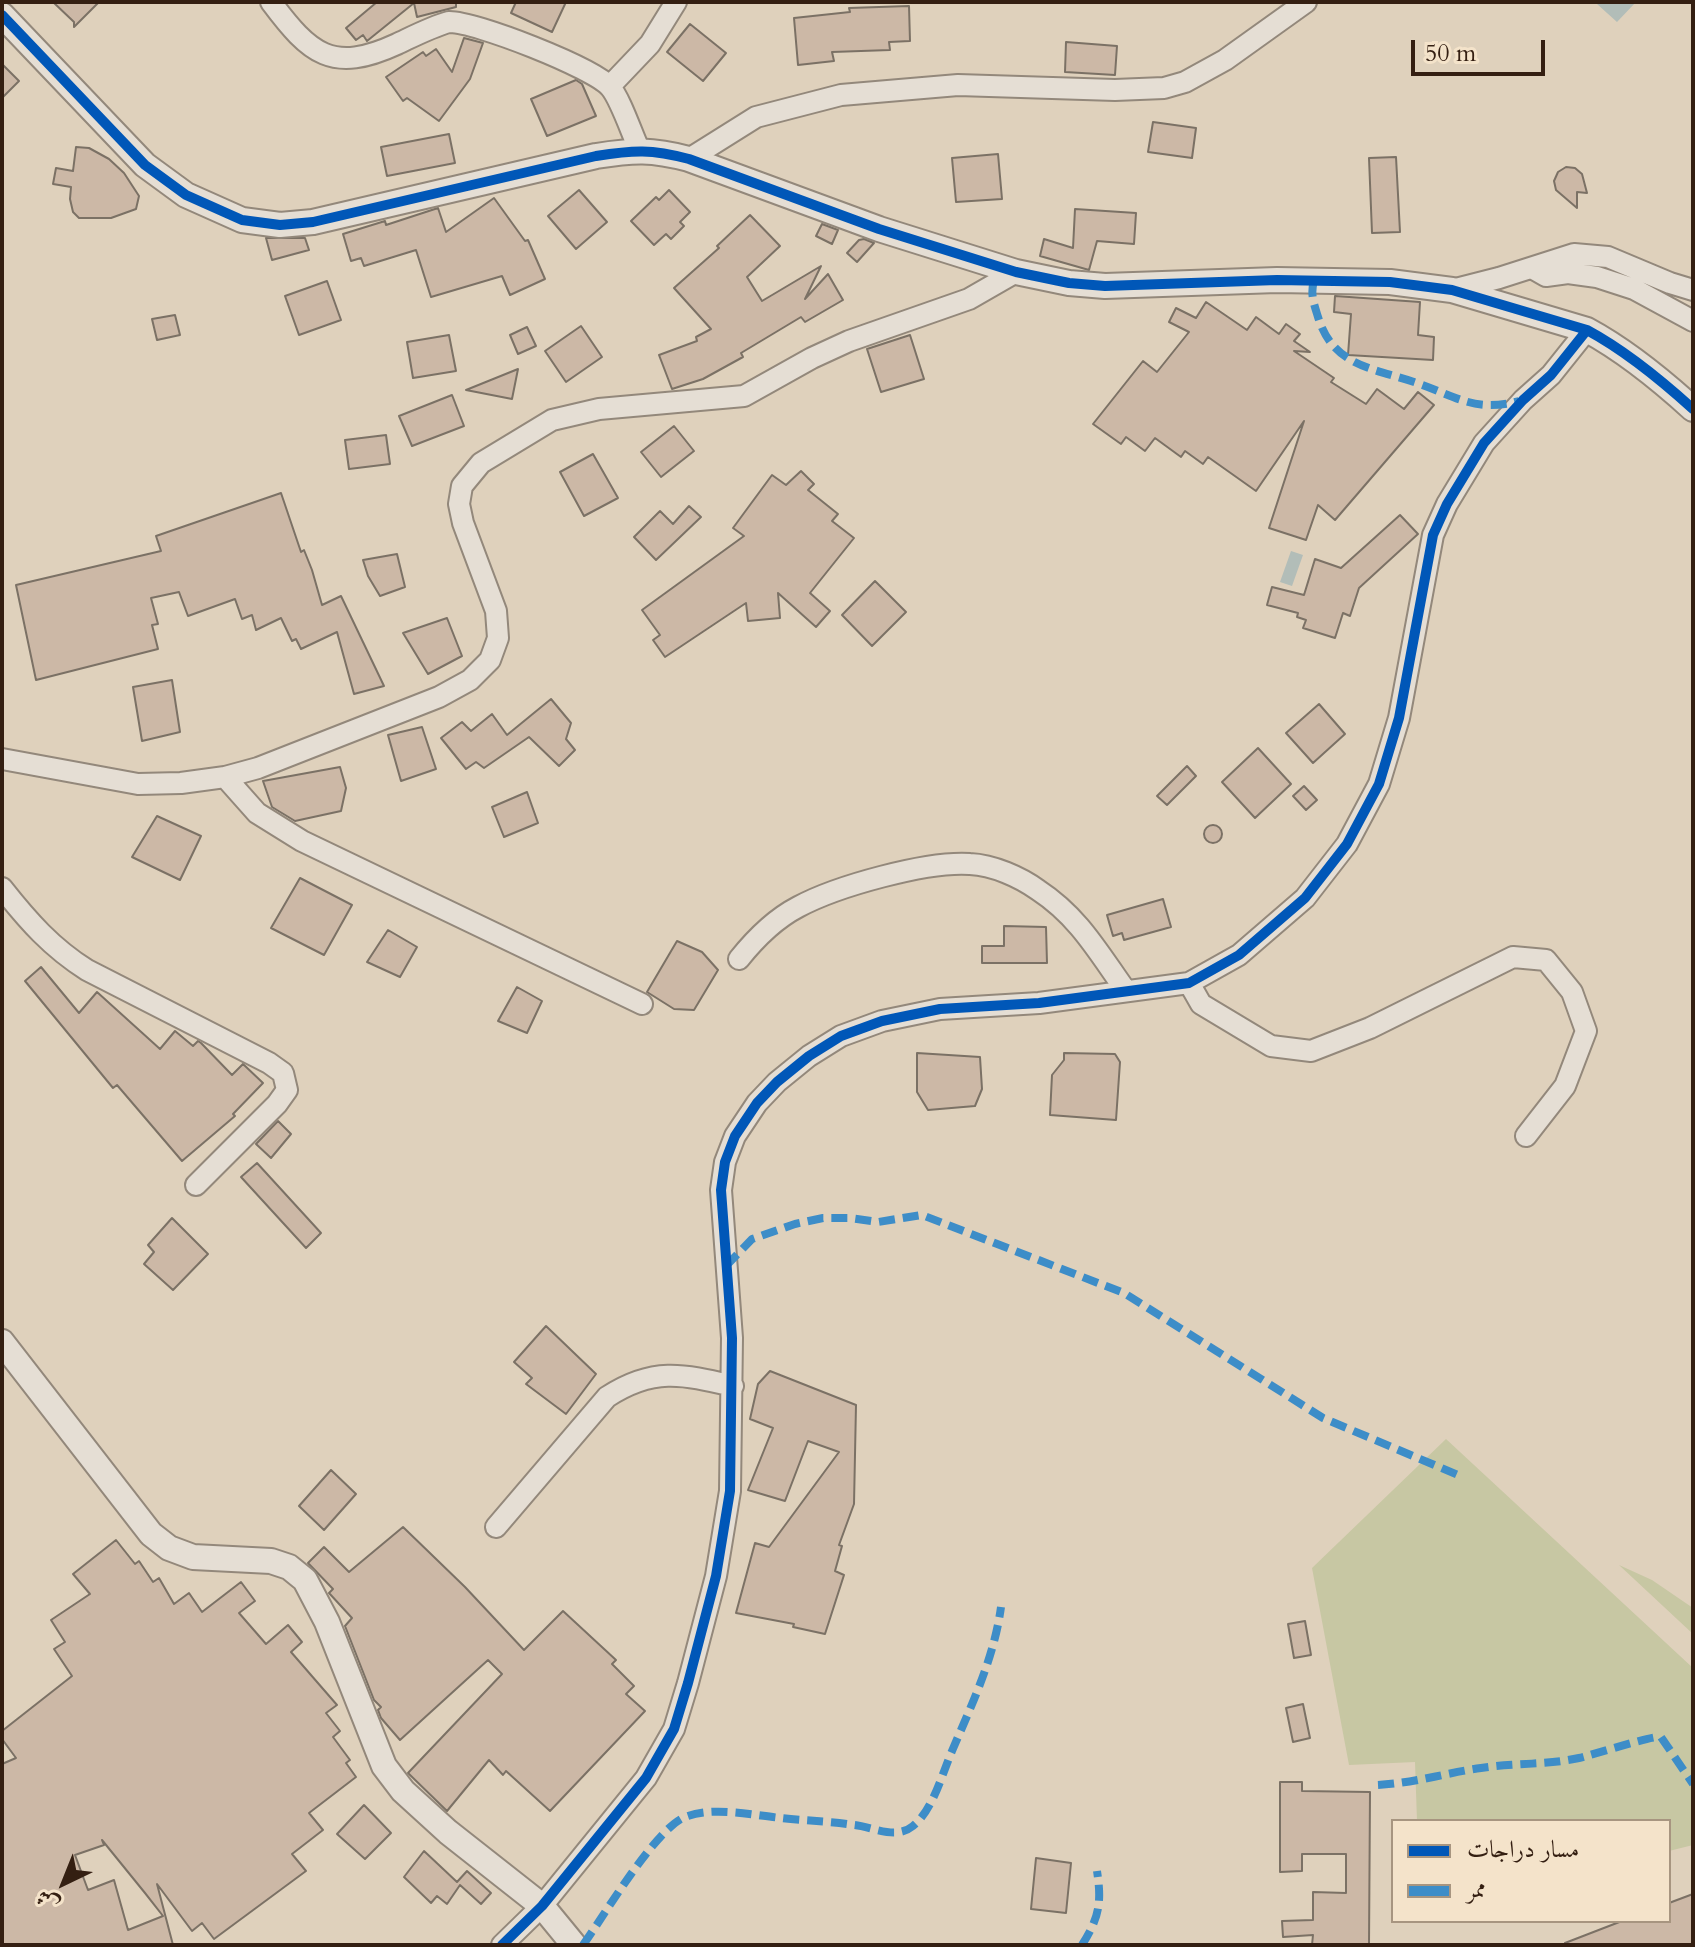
<!DOCTYPE html>
<html>
<head>
<meta charset="utf-8">
<style>
	body { margin:0 }
	#map { position:relative; width:1695px; height:1947px; overflow:hidden; background:#dfd1bc; font-family:Cardo,Amiri,serif }
	canvas { display:block }
	.frame { position:absolute; inset:0; border:4px solid #341f12; pointer-events:none }
	.legend { position:absolute; left:1391px; top:1819px; width:280px; height:104px; box-sizing:border-box; background:#f4e3ca; border:2px solid #a79580; margin:0; padding:10px 14px; list-style:none; font-size:24px; color:#341f12 }
	.legend li { display:flex; align-items:center; gap:16px; height:40px }
	.legend b { width:40px; border:2px solid #a79580 }
	.north { position:absolute; left:24px; top:1843px; width:80px; height:80px; -webkit-text-stroke:6px #f4e3ca; paint-order:stroke; rotate:223deg; font-size:22px; font-weight:700; line-height:32px; text-align:center; color:#341f12 }
	.north::after { content:''; display:block; margin:auto; width:28px; height:36px; background:#341f12; clip-path:polygon(50% 0,100% 100%,50% 72%,0 100%) }
	.scale { position:absolute; left:1411px; top:40px; width:134px; height:36px; box-sizing:border-box; border:4px solid #341f12; border-top:0; padding-left:10px; font-size:24px; line-height:28px; white-space:nowrap; color:#341f12; -webkit-text-stroke:6px #f4e3ca; paint-order:stroke }
</style>
</head>
<body>
<div id="map">
<canvas width="1695" height="1947"></canvas>
<div class="frame"></div>
<ul class="legend">
<li><b style="height:10px;background:#0057b8"></b>مسار دراجات</li>
<li><b style="height:10px;background:#3d8dc8"></b>ممر</li>
</ul>
<div class="north">ش</div>
<div class="scale">50 m</div>
</div>
<script>
const g = document.querySelector('canvas').getContext('2d');
g.lineJoin = 'round';
function fill(path, color) { g.fillStyle = color; g.fill(path, 'evenodd'); }
function stroke(path, color, width, dash) { g.strokeStyle = color; g.lineWidth = width; g.lineCap = dash ? 'butt' : 'round'; g.setLineDash(dash || []); g.stroke(path); }
fill(new Path2D(`
	M1446,1439l247,229v177l-24,6v-30h-252l-2,-59 -66,3 -37,-197z
	M1619,1565l33,15 41,28v26z`), '#c7c7a3');
fill(new Path2D(`
	M1599,2h37l-19,20 -20,-18z
	M1291,551l12,4 -11,31 -12,-4z`), '#b2bdb8');
const building = new Path2D(`
	M53,2h46l-25,25v-5z
	M377,2h79v5l-39,10 -3,-14 -47,38 -4,-6 -7,5 -10,-12z
	M516,2h50l-14,30 -41,-19z
	M909,6l1,35 -21,1 1,8 -58,2 2,9 -36,4 -4,-47 56,-6 -1,-4z
	M690,24l36,29 -23,28 -36,-29z
	M464,38l19,5 -13,36 -31,42 -32,-23 -4,3 -17,-24 37,-25 3,4 10,-7 16,23z
	M1066,42l51,4 -2,29 -50,-3z
	M2,64l17,17 -17,17z
	M576,80l6,4 14,32 -49,20 -16,-37z
	M1153,122l43,6 -4,30 -44,-6z
	M449,134l6,29 -68,13 -6,-29z
	M76,147l13,1 20,11 15,14 15,23 -3,13 -25,9h-32l-6,-6 -3,-13 1,-12 -18,-3 3,-16 17,3z
	M998,154l4,45 -46,3 -4,-44z
	M1396,157l4,75 -28,1 -3,-75z
	M1566,167l9,1 7,6 5,19 -10,-1v16l-21,-18 -2,-9 4,-9z
	M579,190l28,32 -31,27 -28,-33z
	M669,190l21,22 -10,10 4,4 -13,13 -5,-5 -12,11 -23,-24 25,-24 3,3z
	M494,198l31,43 3,-1 17,39 -35,16 -8,-19 -71,21 -15,-47 -52,16 -3,-8 -10,3 -8,-27 42,-13 1,4 52,-17 8,24z
	M1075,209l61,4 -2,31 -37,-3 -8,29 -49,-14 4,-17 29,9z
	M750,215l30,31 -33,31 15,24 59,-35 -16,33 23,-25 15,26 -38,22 -4,-5 -60,36 2,4 -40,22 -31,10 -13,-34 38,-14 -1,-4 15,-8 -37,-41 45,-40 -2,-2z
	M822,224l16,6 -6,14 -16,-8z
	M266,238h39l4,12 -37,10z
	M864,239l10,4 -17,19 -10,-9 12,-13z
	M327,281l14,39 -42,15 -14,-39z
	M1335,296l85,6 -2,33 16,2 -1,23 -85,-5 3,-41 -17,-2z
	M1206,302l41,28 9,-13 23,17 7,-10 14,10 -6,7 16,11 -16,-1 40,27 -3,4 35,22 11,-15 27,20 14,-17 16,13 -99,115 -17,-15 -12,35 -37,-12 35,-107 -48,70 -48,-34 -5,7 -18,-13 -4,6 -26,-19 -10,13 -19,-14 -5,7 -28,-20 50,-63 14,11 32,-40 -20,-10 7,-14 20,10z
	M175,315l5,20 -23,5 -5,-21z
	M581,326l21,31 -36,25 -21,-31z
	M527,327l9,19 -18,8 -8,-19z
	M449,335l7,36 -43,7 -6,-36z
	M910,335l14,44 -43,13 -14,-43z
	M518,369l-6,30 -46,-9z
	M452,395l12,31 -52,20 -13,-30z
	M674,426l20,25 -33,26 -20,-25z
	M386,435l4,29 -41,5 -4,-29z
	M593,454l25,44 -34,18 -24,-44z
	M801,471l13,13 -6,6 30,24 -6,7 22,17 -44,55 20,18 -14,16 -38,-34 2,25 -32,3 -2,-18 -81,54 -12,-17 7,-5 -18,-25 102,-74 -11,-8 39,-53 14,10z
	M281,493l20,59 3,-2 8,20 10,35 19,-9 43,90 -30,8 -17,-62 -36,17 -5,-10 -4,2 -11,-23 -25,12 -4,-15 -10,4 -7,-20 -47,17 -9,-24 -28,6 7,26 -6,1 6,24 -122,31 -20,-95 145,-34 -5,-15z
	M689,506l12,11 -45,43 -22,-23 26,-26 13,13z
	M1400,515l18,19 -59,54 -9,28 -7,-3 -8,25 -32,-10 3,-8 -9,-3 1,-4 -31,-8 5,-18 32,8 11,-36 26,9z
	M397,554l8,33 -25,9 -12,-20 -5,-16z
	M875,581l31,31 -34,34 -30,-31z
	M447,618l15,38 -34,18 -25,-41z
	M172,680l8,52 -38,9 -9,-54z
	M551,699l20,24 -5,16 9,11 -16,16 -30,-29 -45,31 -8,-6 -10,7 -25,-31 21,-16 9,9 21,-17 15,21z
	M1319,704l26,30 -32,29 -27,-30z
	M422,727l14,42 -35,12 -13,-46z
	M1258,748l33,36 -36,34 -33,-36z
	M1187,766l9,10 -29,29 -10,-9z
	M340,767l6,21 -5,23 -46,10 -23,-14 -9,-26z
	M1304,786l13,14 -11,10 -13,-14z
	M527,792l11,31 -34,14 -12,-30z
	M157,816l44,20 -21,44 -48,-23z
	M1204 834a9 9 0 1 1 18 0a9 9 0 1 1-18 0Z
	M300,878l52,27 -28,50 -53,-27z
	M1163,899l8,28 -47,13 -2,-7 -9,3 -6,-21z
	M1004,926l42,1 1,36h-65v-17h22z
	M388,930l29,17 -17,30 -33,-15z
	M677,941l25,11 16,18 -24,40 -20,-1 -27,-17z
	M41,967l38,46 18,-21 63,57 15,-18 18,15 5,-5 3,2 31,32 11,-11 20,19 -30,31 2,2 -53,45 -65,-76 -4,3 -88,-107z
	M517,987l25,14 -15,32 -29,-12z
	M917,1053l63,4 2,32 -7,17 -47,4 -11,-18z
	M1064,1053l51,1 5,8 -4,58 -66,-5 2,-40 12,-15z
	M278,1121l13,13 -20,24 -15,-14z
	M257,1163l64,70 -15,15 -65,-71z
	M172,1218l36,36 -35,36 -29,-26 10,-12 -6,-7z
	M546,1326l50,48 -30,40 -40,-30 6,-6 -18,-16z
	M770,1371l86,34 -2,99 -15,41 3,1 -7,25 9,4 -19,59 -32,-7 1,-3 -58,-11 19,-70 14,4 70,-95 -31,-11 -23,60 -37,-11 25,-62 -23,-9 8,-35z
	M331,1470l25,24 -32,36 -25,-24z
	M403,1527l62,60 59,63 39,-39 53,49 -4,4 22,22 -8,8 19,17 -95,100 -44,-40 -3,4 -14,-15 -42,51 -39,-38 94,-99 -14,-14 -88,80 -19,-22 -3,-8 3,-3 -7,-7 -29,-74 7,-8 -23,-25 4,-4 -25,-26 16,-16 25,25z
	M116,1540l19,24 4,-3 14,21 6,-4 15,26 15,-11 13,19 39,-30 14,19 -16,12 27,31 22,-19 14,17 -11,10 46,53 -11,8 14,18 -7,6 17,23 -4,3 10,14 -47,36 14,17 -31,24 14,17 -92,68 -12,-16 -10,8 -35,-47 16,61h-171v-181l14,-6 -14,-19v-8l70,-55 -18,-27 11,-7 -14,-22 39,-26 -17,-20zM102,1840l43,53 18,23 -35,14 -14,-50 -26,10 -13,-35 29,-10z
	M1305,1621l6,34 -17,3 -6,-34z
	M1303,1704l7,34 -17,4 -7,-34z
	M1280,1782h22v9l68,1 -1,153h-57l1,-10 -30,2 -1,-16 31,-1v-28l33,1v-39h-44v17l-22,1z
	M364,1805l27,28 -26,26 -28,-25z
	M424,1851l33,31 10,-11 24,22 -10,11 -21,-19 -13,19 -10,-8 -6,7 -27,-26z
	M1036,1858l35,5 -5,50 -35,-4z
	M1693,1894v51h-127l-1,-2 57,-22h47v-18z`);
fill(building, '#ccb8a6');
stroke(building, '#7b7165', 2);
const minor = new Path2D(`
	M271,2c39,52 61,72 126,42 17,-8 34,-17 52,-22 25,-1 145,46 161,65 10,11 22,47 29,62
	M610,86l40,-42 26,-42
	M689,159l67,-42 85,-22 117,-10 157,5 49,-2 21,-6 40,-22 81,-58
	M1532,268l14,8 22,-3 29,4 37,12 59,32
	M1452,290l47,-12 75,-24 34,3 62,26 23,7
	M2,759l136,25 43,-1 44,-6 33,-9 181,-71 31,-17 20,-20 8,-22 -2,-27 -33,-88 -4,-19 3,-18 19,-23 71,-43 47,-11 145,-13 68,-38 37,-17 120,-42 47,-27
	M225,777l32,36 45,28 340,163
	M2,888c26,33 50,60 85,82l182,93 14,10 4,17 -10,14 -81,81
	M739,959c16,-20 36,-40 59,-52 39,-21 129,-46 172,-43 23,1 50,13 68,26 41,27 60,62 88,101
	M1189,983l12,21 70,42 40,5 59,-23 143,-71 33,3 26,32 14,39 -21,55 -39,50
	M496,1527l111,-130c46,-30 75,-23 126,-11
	M502,1945l40,-39 104,-128 28,-49 14,-46 28,-107 14,-85 2,-153 -11,-148 4,-28 10,-26 22,-33 20,-21 32,-26 32,-20 41,-15 58,-12 99,-6 150,-20 50,-28 66,-57 42,-54 32,-60 20,-66 34,-183 14,-31 37,-61 39,-43 28,-25 36,-45`);
const tertiary = new Path2D(`
	M2,15l143,150 41,30 56,25 38,5 33,-3 283,-66c38,-6 55,-7 93,3l190,70 137,43 53,11 36,3 172,-6 113,2 62,8 135,40c39,21 73,49 106,79
	M2,1342l149,192 18,14 24,9 78,4 18,6 16,13 22,42 57,144 19,25 45,41 94,74 32,39`);
stroke(minor, '#93887b', 24);
stroke(tertiary, '#93887b', 28);
stroke(minor, '#e5ded4', 20);
stroke(tertiary, '#e5ded4', 24);
stroke(new Path2D(`
	M1314,281c-4,13 0,23 4,36 15,49 54,51 96,65 42,14 60,31 105,19
	M726,1266l26,-27 43,-15 28,-6h27l28,4 44,-7 202,78 199,125 135,57
	M1378,1785c36,-2 68,-12 103,-17 32,-5 66,-3 98,-10 13,-3 75,-23 82,-21l32,47
	M583,1945c21,-29 72,-116 102,-128 29,-11 66,-2 96,1 25,3 49,3 73,7 19,2 42,15 59,1 20,-16 29,-52 39,-75 20,-47 42,-93 49,-144
	M1082,1945c17,-27 20,-42 15,-74`), '#3d8dc8', 8, [16, 8]);
stroke(new Path2D(`
	M2,15l143,150 41,30 56,25 38,5 33,-3 283,-66c38,-6 55,-7 93,3l190,70 137,43 53,11 36,3 172,-6 113,2 62,8 135,40c39,21 73,49 106,79
	M502,1945l40,-39 104,-128 28,-49 14,-46 28,-107 14,-85 2,-153 -11,-148 4,-28 10,-26 22,-33 20,-21 32,-26 32,-20 41,-15 58,-12 99,-6 150,-20 50,-28 66,-57 42,-54 32,-60 20,-66 34,-183 14,-31 37,-61 39,-43 28,-25 36,-45`), '#0057b8', 10);
</script>
</body>
</html>
